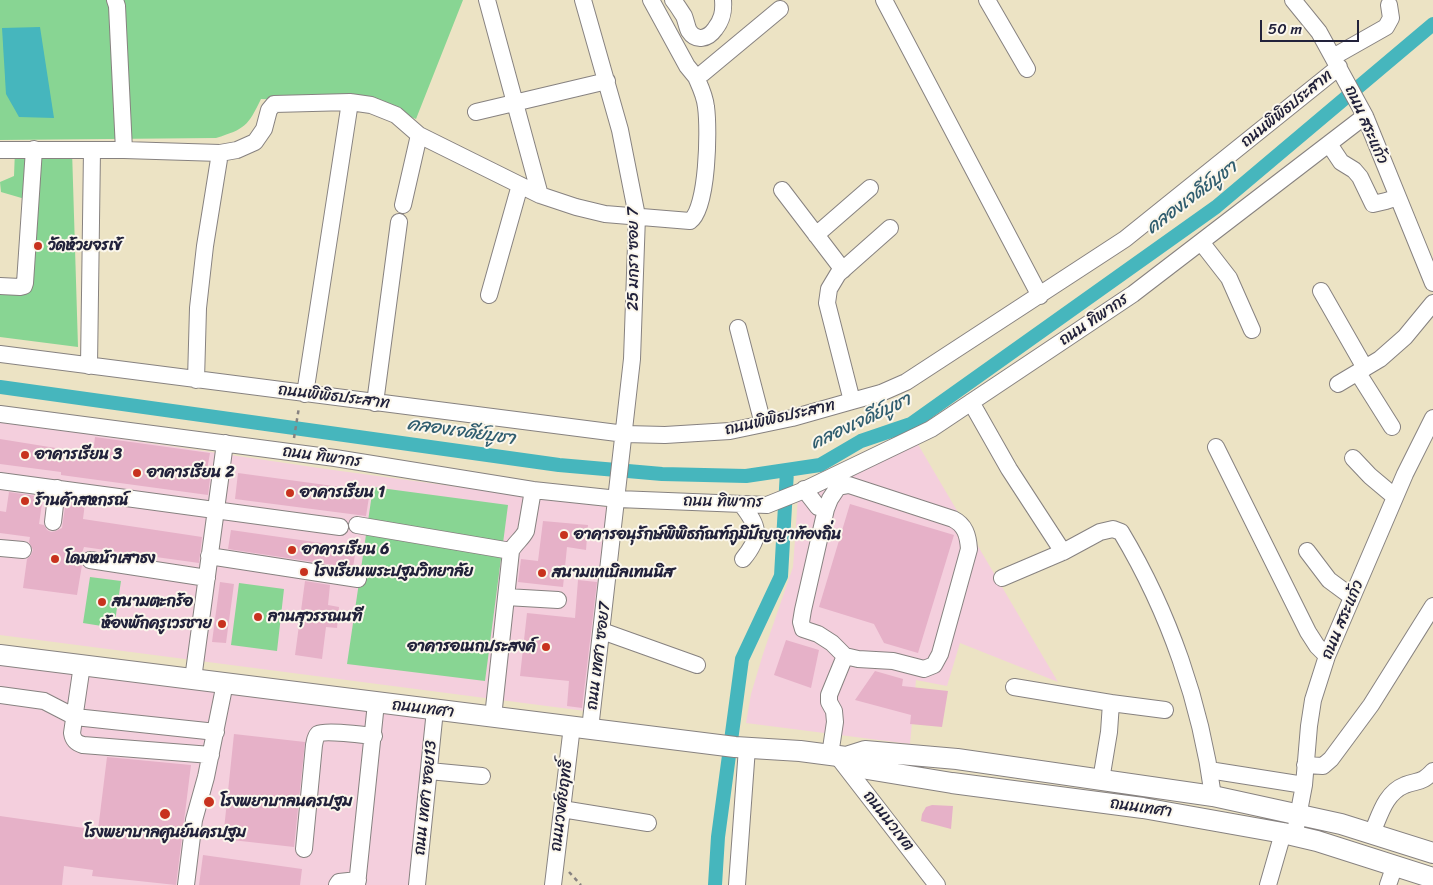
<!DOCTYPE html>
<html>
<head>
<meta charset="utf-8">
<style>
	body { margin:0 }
	#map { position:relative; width:1433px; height:885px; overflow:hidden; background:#ece3c4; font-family:Sriracha,sans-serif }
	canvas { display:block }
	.scale { position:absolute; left:1260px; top:20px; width:99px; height:22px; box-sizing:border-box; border:2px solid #22223b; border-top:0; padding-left:6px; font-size:15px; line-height:18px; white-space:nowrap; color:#22223b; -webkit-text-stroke:4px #fbf7ec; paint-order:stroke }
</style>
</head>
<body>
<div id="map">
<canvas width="1433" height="885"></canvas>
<div class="scale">50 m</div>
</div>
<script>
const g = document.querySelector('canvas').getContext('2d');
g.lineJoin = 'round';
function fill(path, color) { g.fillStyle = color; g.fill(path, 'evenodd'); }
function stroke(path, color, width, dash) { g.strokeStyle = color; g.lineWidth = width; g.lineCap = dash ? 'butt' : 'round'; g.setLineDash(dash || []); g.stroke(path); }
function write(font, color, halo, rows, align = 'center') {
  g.font = font + ' Sriracha,"Playpen Sans Thai",sans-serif'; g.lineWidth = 4; g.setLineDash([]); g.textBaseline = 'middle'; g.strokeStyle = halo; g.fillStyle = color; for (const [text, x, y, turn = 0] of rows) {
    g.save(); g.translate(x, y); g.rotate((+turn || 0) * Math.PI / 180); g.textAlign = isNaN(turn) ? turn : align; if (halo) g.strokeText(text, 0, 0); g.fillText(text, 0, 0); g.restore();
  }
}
fill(new Path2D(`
	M0,421l326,48 288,39 -21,204 -593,-77z
	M916,441l142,241 -98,-39 -13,43 -31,-6 -6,64 -164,-21 5,-29 12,-40 30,-87 5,-70z
	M0,662l429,56 -20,167h-409z`), '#f4cfdd');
fill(new Path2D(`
	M0,0h463l-47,119 -27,-11 -28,-6 -100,-3c-13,27 -16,30 -45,39l-216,2z
	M15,150h57l6,197 -78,-10v-54h21l4,-84 -24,-7 -1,-10 14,-6z
	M373,487l135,18 -23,176 -138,-17z
	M90,577l31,4 -7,47 -31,-5z
	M239,583l45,6 -7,62 -46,-6z`), '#88d593');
fill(new Path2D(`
	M40,27l14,91 -35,-1 -13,-23 -4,-66z`), '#46b6bd');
stroke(new Path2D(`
	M0,387l559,78 103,9 84,2 74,-11 41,-24 50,-17 305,-217 217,-183
	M715,885l3,-48 24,-178 39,-83 6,-105`), '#46b6bd', 14);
fill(new Path2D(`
	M95,437l115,16 -3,17 4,1 -3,24 -147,-20v-3l-61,-8v-25l93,15z
	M238,473l132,18 -4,25 -131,-17z
	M9,492l34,5 -4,27 5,1 3,5 4,2 5,-1 6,-3 4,-28 19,3 -2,16 119,18 -3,26 -115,-16 -4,12 2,6 -5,30 -54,-7 4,-29 4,-4 2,-5 -4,-8 1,-5 -30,-4v-22l6,1z
	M850,504l104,31 -36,118 -34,-10 -10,-19 -55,-17z
	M543,521l45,4 -2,25 -19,-3 -4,40 -45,-5 3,-23 17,2z
	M231,530l125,18 -3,20 -125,-19z
	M578,580l19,2 -15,126 -15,-2 2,-25 -49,-5 7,-63 48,5z
	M305,581l25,4 -2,20 11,2 -2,21 -11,-1 -4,32 -27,-4z
	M220,582l14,2 -8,59 -14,-1z
	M786,640l33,10 -8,38 -37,-13z
	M875,671l28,8 -1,7 46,5 -6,36 -32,-3 1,-9 -56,-15z
	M234,734l71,8 -11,105 -71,-8z
	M107,757l84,8 -15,120 -84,-9 1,-6 -29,-4 -2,19h-62v-69l98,14z
	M932,805l21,1 -2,23 -30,-8 1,-7 4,-7z
	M203,855l99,14 -2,16h-101z`), '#e6b1c8');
const minor = new Path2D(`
	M115,0l2,6 7,144
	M487,0l53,195
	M583,0l37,130 17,86 -5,143 -42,370
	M651,0l36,66 9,11 7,-4 77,-64
	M673,0c4,5 7,10 11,16 2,5 3,11 5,15 7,11 19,8 26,-2 7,-9 9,-17 8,-29
	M884,0l156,296
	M987,0l40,69
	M1293,0l26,32 46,84 68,167
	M1333,57l53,-30 5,-9 -2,-13
	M476,112l131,-31
	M1329,144l12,18 13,8 6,7 13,27 13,-3 12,-4
	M0,150h124l96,3 17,-3 18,-8 9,-13 5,-19 5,-6 76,-2 21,3 25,10 23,20 121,60 36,12 29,7 85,7c18,-12 19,-93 16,-114 -1,-11 -6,-21 -10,-30
	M782,190l61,80
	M403,205l16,-70
	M816,235l54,-47
	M1201,242l28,36 23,52
	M0,286l20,1 4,-1 1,-3 9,-134
	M1321,291l44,77
	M489,295l31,-110
	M738,328l25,96
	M0,354l625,80 40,1 65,-4 62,-13 60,-17 29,-8 25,-11 219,-143 214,-172
	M89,366l3,-216
	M1358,373l34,54
	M196,380l2,-72 7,-62 15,-93
	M1338,384l42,-25 25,-22 28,-34
	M305,394l45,-292
	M852,401l-25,-98 2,-14 9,-15 52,-46
	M971,402l38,67 54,83
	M375,403l24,-181
	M0,414l335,44 198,32 85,9 149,6 35,-14 129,-62 202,-135 232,-178
	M1216,447l92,185 9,14 10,10
	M1353,458l17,18 25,21
	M0,481l340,46
	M804,489l14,18 8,2 -23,101 -2,12 2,7 15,5 14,9 13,13 13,3 35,2 31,8 10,-4 6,-11 29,-105c-1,-14 -4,-24 -16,-30l-104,-34 -11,2 -8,12 -4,10
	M742,505c17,22 20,31 1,54
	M53,522l4,-34
	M357,525l154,26
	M0,548l23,2
	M1307,551l22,29 23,17
	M209,556l149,23
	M90,560l117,18
	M1002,578l61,-26 37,-20 13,-3 8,3c48,80 80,172 92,264
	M506,597l52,3
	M602,631l95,34
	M82,665l-10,68c1,7 4,10 11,12l128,10
	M193,679l32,-236
	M1014,687l97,16 -2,29 -8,48
	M0,695l44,6 31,16 141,15
	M1111,703l54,7
	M493,717l18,-166c4,-8 11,-12 15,-20l7,-41
	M830,755l5,-33 -1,-11 -5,-9v-7l16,-39
	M838,757l99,128
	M1305,765l18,1 8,-7 40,-54 62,-99
	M1209,770l95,15
	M429,771l53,5
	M562,809l86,14
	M1296,827l8,-42 5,-59 4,-26 14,-44 78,-182 28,-56
	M1372,833c8,-18 13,-40 33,-48 14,-5 17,-2 28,-14
	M304,849l10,-104c1,-4 1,-8 4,-11 7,-4 46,1 56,2
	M186,885l8,-65 12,-43 19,-94
	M337,885l2,-3 19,-2
	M357,885l19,-182
	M417,885l18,-175
	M553,885l19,-159
	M737,885l10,-137
	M1268,885l15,-52
	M1388,885l7,-20`);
const major = new Path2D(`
	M0,655l735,92 65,4 46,6 19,-6 92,8 256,37 128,28 92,29
	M846,757l15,11 91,15 191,25 140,25 34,8 116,37`);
stroke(minor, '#878280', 18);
stroke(major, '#878280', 22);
stroke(new Path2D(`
	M294,438l5,-31
	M569,872l12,13`), '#878280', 2.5, [4, 4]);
stroke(minor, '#fff', 16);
stroke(major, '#fff', 20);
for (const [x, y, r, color] of [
	[38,246,5,"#c8321e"],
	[25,455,5,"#c8321e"],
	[137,473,5,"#c8321e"],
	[290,493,5,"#c8321e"],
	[25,501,5,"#c8321e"],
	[564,535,5,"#c8321e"],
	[292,550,5,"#c8321e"],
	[55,559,5,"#c8321e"],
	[304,572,5,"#c8321e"],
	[542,573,5,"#c8321e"],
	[102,602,5,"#c8321e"],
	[258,617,5,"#c8321e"],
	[222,624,5,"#c8321e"],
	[546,647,5,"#c8321e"],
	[209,802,6,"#c8321e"],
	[165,814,6,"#c8321e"]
]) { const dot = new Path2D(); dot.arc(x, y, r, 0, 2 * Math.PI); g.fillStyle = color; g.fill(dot); stroke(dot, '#fbf7ec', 2); }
write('16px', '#22223b', '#fbf7ec', [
	["ถนนพิพิธประสาท",1287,109,-39],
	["ถนน สระแก้ว",1366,125,66],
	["25 มกรา ซอย 7",634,259,-90],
	["ถนน ทิพากร",1094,320,-34],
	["ถนนพิพิธประสาท",334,397,7],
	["ถนนพิพิธประสาท",780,418,-13],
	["ถนน ทิพากร",322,457,8],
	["ถนน ทิพากร",723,502,1],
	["ถนน สระแก้ว",1343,620,-67],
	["ถนน เทศา ซอย7",599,656,-83],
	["ถนนเทศา",423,709,7],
	["ถนน เทศา ซอย13",426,798,-84],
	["ถนนวงศ์ยฤทธิ์",562,806,-83],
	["ถนนเทศา",1141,808,8],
	["ถนนนวเขต",888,821,52]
]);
write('bold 16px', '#22223b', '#fbf7ec', [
	["วัดห้วยจรเข้",48,246],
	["อาคารเรียน 3",35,455],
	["อาคารเรียน 2",147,473],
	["อาคารเรียน 1",300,493],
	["ร้านค้าสหกรณ์",35,501],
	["อาคารอนุรักษ์พิพิธภัณฑ์ภูมิปัญญาท้องถิ่น",574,535],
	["อาคารเรียน 6",302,550],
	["โดมหน้าเสาธง",65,559],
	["โรงเรียนพระปฐมวิทยาลัย",314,572],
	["สนามเทเบิลเทนนิส",552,573],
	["สนามตะกร้อ",112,602],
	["ลานสุวรรณนฑี",268,617],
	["ห้องพักครูเวรชาย",212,624,"right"],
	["อาคารอเนกประสงค์",536,647,"right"],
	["โรงพยาบาลนครปฐม",220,802],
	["โรงพยาบาลศูนย์นครปฐม",165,833,"center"]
], 'left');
write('italic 18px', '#305d6f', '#fbf7ec', [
	["คลองเจดีย์บูชา",1192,198,-37],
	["คลองเจดีย์บูชา",861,422,-25],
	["คลองเจดีย์บูชา",461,432,8]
]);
</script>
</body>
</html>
